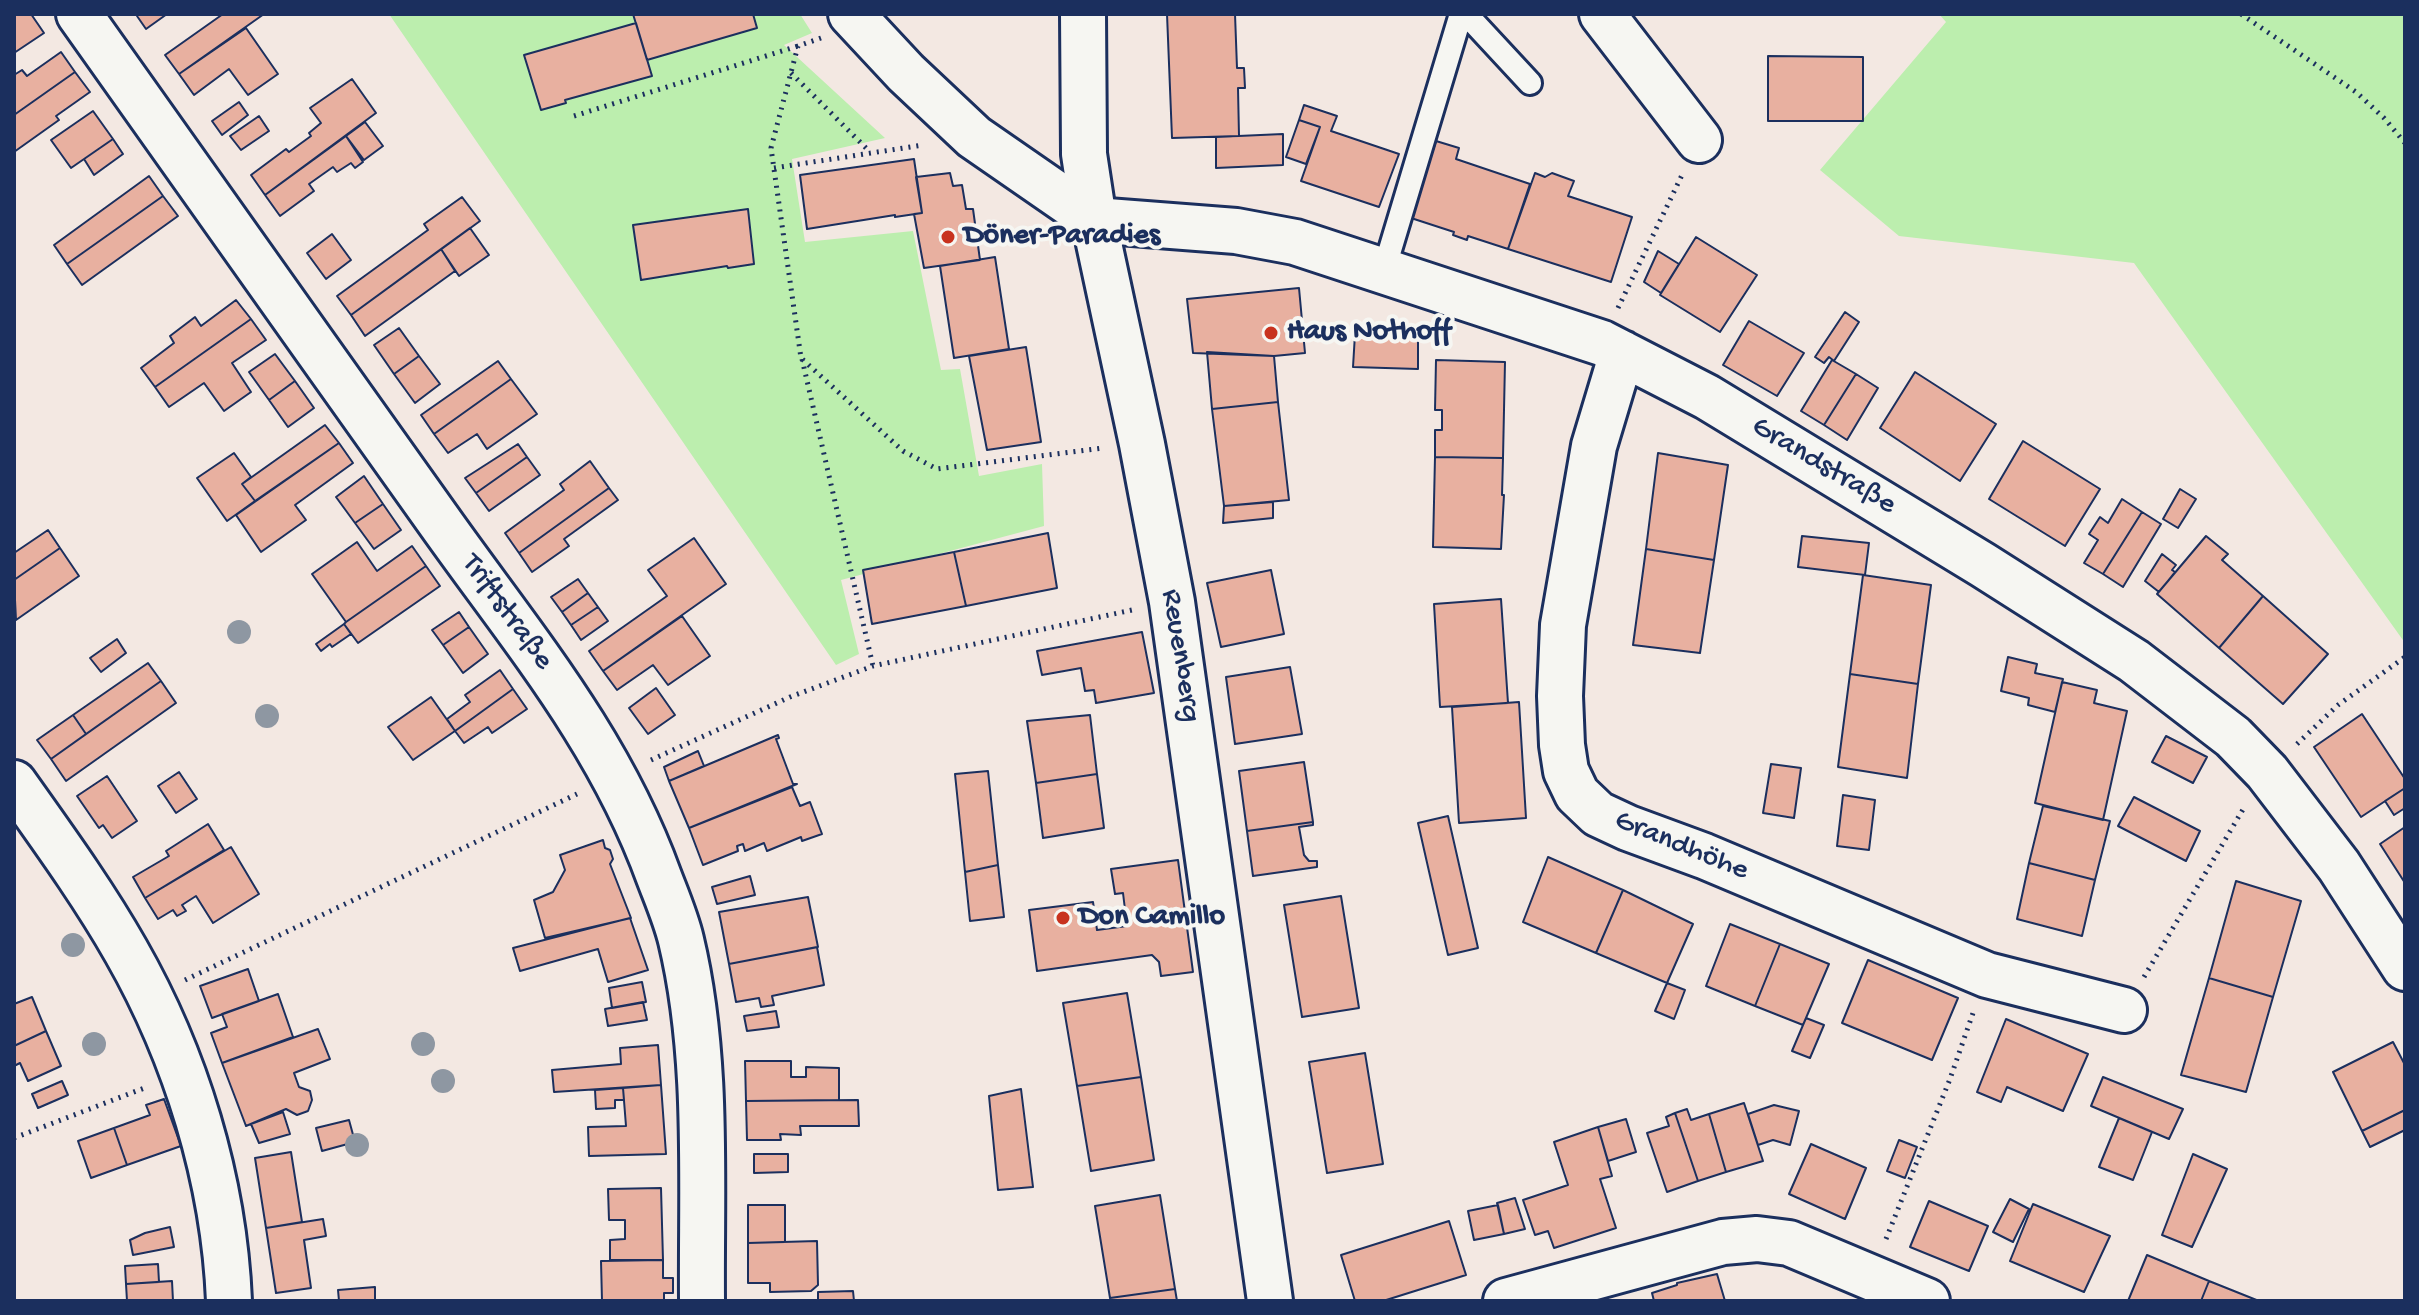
<!DOCTYPE html>
<html>
<head>
<meta charset="utf-8">
<style>
	body { margin:0 }
	#map { position:relative; width:2419px; height:1315px; overflow:hidden; background:#f3e8e2; font-family:"Gochi Hand",sans-serif }
	canvas { display:block }
	.frame { position:absolute; inset:0; border:16px solid #1b2f5e; pointer-events:none }
</style>
</head>
<body>
<div id="map">
<canvas width="2419" height="1315"></canvas>
<div class="frame"></div>
</div>
<script>
const g = document.querySelector('canvas').getContext('2d');
g.lineJoin = 'round';
function fill(path, color) { g.fillStyle = color; g.fill(path, 'evenodd'); }
function stroke(path, color, width, dash) { g.strokeStyle = color; g.lineWidth = width; g.lineCap = dash ? 'butt' : 'round'; g.setLineDash(dash || []); g.stroke(path); }
function write(font, color, halo, rows, align = 'center') {
  g.font = font + ' "Gochi Hand",sans-serif'; g.lineWidth = 8; g.setLineDash([]); g.textBaseline = 'middle'; g.strokeStyle = halo; g.fillStyle = color; for (const [text, x, y, turn = 0] of rows) {
    g.save(); g.translate(x, y); g.rotate((+turn || 0) * Math.PI / 180); g.textAlign = isNaN(turn) ? turn : align; if (halo) g.strokeText(text, 0, 0); g.fillText(text, 0, 0); g.restore();
  }
}
fill(new Path2D(`
	M389,14h411l12,19 -28,12 101,93 -93,21 13,83 108,-11 28,139 19,-1 19,107 63,-12 2,62 -203,54 18,74 -23,11z
	M1939,14h466v629l-271,-380 -235,-27 -79,-66 126,-148z`), '#bceeae');
const building = new Path2D(`
	M14,14h17l13,19 -30,20z
	M139,14h28l-21,15 -9,-13z
	M223,14h41l-85,60 -14,-19z
	M633,14h120l4,14 -110,32z
	M1167,14h68l2,54h7l1,20h-7l1,48 -67,2z
	M636,23l16,53 -87,24 1,3 -25,7 -17,-55z
	M246,28l32,46 -30,21 -19,-26 -35,26 -15,-21z
	M61,52l14,20 -61,43v-40l8,-5 5,6z
	M1768,56l95,1v64h-95z
	M75,72l15,20 -34,24 3,4 -45,32v-37z
	M352,79l24,34 -111,82 -14,-20 35,-26 3,3 22,-16 -2,-3 12,-10 -11,-15z
	M239,102l9,13 -26,20 -10,-14z
	M1304,105l33,11 -6,15 68,23 -20,53 -78,-26 19,-54 -21,-7z
	M93,111l20,28 -42,29 -20,-28z
	M259,116l10,15 -28,19 -11,-14z
	M1299,120l21,7 -14,37 -20,-7z
	M365,122l18,24 -19,14 -18,-24z
	M1283,134v31l-67,3v-31z
	M346,136l17,26 -8,6 -4,-5 -14,9 -4,-5 -24,17 5,7 -34,25 -15,-21z
	M113,139l10,15 -29,21 -10,-16z
	M1436,141l23,7 -3,11 74,25 -22,65 -40,-13 -1,4 -14,-5 1,-3 -43,-14z
	M914,159l8,54 -27,4v-2l-88,14 -7,-54z
	M950,173l3,13 9,-1 4,24h7l7,51 -56,8 -10,-54 8,-1 -6,-36z
	M1535,173l10,4 7,-4 22,8 -6,15 64,21 -21,65 -103,-33z
	M149,176l14,20 -96,68 -13,-19z
	M163,196l15,20 -96,69 -15,-21z
	M462,197l18,24 -129,94 -14,-19 91,-66 -4,-6z
	M748,209l6,55 -26,4 -1,-2 -86,14 -8,-55z
	M470,228l19,27 -30,21 -18,-27z
	M332,234l19,26 -25,19 -19,-26z
	M1696,237l61,38 -37,57 -60,-37z
	M441,249l14,22 -90,65 -14,-21z
	M1658,251l21,13 -18,29 -17,-11z
	M995,257l14,92 -55,9 -14,-92z
	M1299,288l6,65 -31,3 -81,-3 -6,-54z
	M236,300l15,19 -96,68 -14,-19 33,-25 -4,-7 25,-19 6,9z
	M1845,312l14,10 -25,39 -5,-4 -5,6 -9,-6z
	M251,319l15,21 -34,23 19,29 -27,19 -20,-28 -35,24 -14,-20z
	M1749,321l55,32 -27,43 -54,-31z
	M399,328l20,28 -25,18 -20,-29z
	M1355,334l63,1v34l-65,-2z
	M1026,347l15,95 -54,8 -18,-94z
	M1207,352l67,4 4,46 -66,7z
	M275,354l20,27 -26,19 -20,-28z
	M419,356l21,28 -25,19 -21,-29z
	M1436,360l69,2 -2,96 -68,-1v-27h7v-20h-7z
	M1832,360l24,14 -32,51 -23,-14z
	M498,361l13,18 -77,55 -13,-19z
	M1915,372l81,52 -36,57 -80,-53z
	M1856,374l22,14 -31,52 -23,-15z
	M511,379l26,35 -50,35 -10,-15 -29,19 -14,-19z
	M295,381l19,27 -26,19 -19,-27z
	M1278,402l11,98 -65,6 -12,-97z
	M325,425l14,18 -84,58 -13,-17z
	M2023,441l77,48 -35,57 -76,-47z
	M339,443l14,20 -58,42 11,15 -45,32 -25,-37z
	M518,444l9,13 -51,36 -11,-15z
	M234,453l17,24 -9,7 13,17 -28,20 -30,-43z
	M1658,453l70,12 -14,95 -68,-11z
	M527,457l13,18 -51,36 -13,-18z
	M1435,457l68,1 -1,37h2l-3,54 -68,-2z
	M590,461l19,27 -90,65 -14,-20 59,-43 -4,-6z
	M364,476l19,28 -28,19 -19,-26z
	M609,488l9,12 -54,39 5,7 -37,26 -13,-19z
	M2180,489l16,10 -18,29 -15,-9z
	M2122,499l20,13 -39,62 -19,-11 14,-23 -9,-6 11,-17 8,6z
	M1273,502v16l-50,5 1,-17z
	M383,504l18,26 -27,19 -19,-26z
	M2142,512l19,12 -38,63 -20,-13z
	M48,530l12,18 -46,32v-27z
	M1048,533l9,55 -91,18 -12,-54z
	M1802,536l67,7 -4,32 -67,-8z
	M2206,536l22,18 -6,6 41,36 -44,52 -62,-54z
	M694,538l32,46 -123,87 -14,-20 78,-55 -19,-26z
	M357,542l20,29 35,-25 14,20 -80,56 -34,-48z
	M60,548l19,28 -63,44 -2,-40z
	M1646,549l68,11 -14,93 -67,-8z
	M954,552l12,54 -94,18 -9,-54z
	M2162,554l14,11 -4,5 3,2 -16,20 -14,-11z
	M426,566l14,20 -82,57 -14,-19 2,-2z
	M1271,570l13,64 -63,13 -14,-64z
	M1863,575l68,10 -13,99 -68,-10z
	M578,579l10,14 -26,19 -11,-15z
	M588,593l10,14 -27,18 -9,-13z
	M2263,596l65,58 -45,50 -64,-56z
	M1501,599l7,104 -68,4 -6,-103z
	M598,607l10,14 -27,19 -10,-15z
	M459,612l10,15 -26,18 -11,-15z
	M682,616l28,40 -42,29 -15,-20 -36,25 -14,-19z
	M344,624l7,10 -19,13 -2,-3 -9,7 -5,-7z
	M469,627l19,27 -25,19 -20,-28z
	M1142,632l12,61 -58,10 -2,-13 -9,1 -4,-23 -39,7 -5,-24z
	M117,639l9,14 -25,19 -11,-14z
	M2008,657l29,7 -2,9 28,6 -8,33 -27,-7 1,-7 -28,-7z
	M148,663l13,18 -75,53 -13,-19z
	M1290,667l12,67 -67,10 -9,-67z
	M500,670l13,19 -58,42 -8,-12 23,-17 -5,-7z
	M1850,674l68,10 -11,94 -69,-11z
	M161,681l15,22 -110,78 -15,-22z
	M2062,682l35,8 -3,13 33,8 -24,109 -68,-17z
	M656,688l19,27 -27,19 -19,-26z
	M513,689l14,20 -35,24 -4,-6 -24,16 -9,-12z
	M431,697l24,34 -42,29 -25,-33z
	M1519,702l7,116 -67,5 -7,-116z
	M2362,714l43,65v9l-44,29 -47,-70z
	M73,715l13,19 -35,25 -14,-19z
	M1090,715l7,59 -61,9 -9,-62z
	M778,735l1,3 -3,1 17,45h4l-108,44 -20,-47z
	M2166,736l41,21 -14,26 -41,-21z
	M698,751l6,15 -35,15 -5,-14z
	M1304,762l9,60 -66,9 -8,-60z
	M1771,764l30,4 -7,50 -31,-5z
	M988,771l10,94 -33,7 -10,-98z
	M179,772l18,27 -21,14 -18,-27z
	M1097,774l7,54 -61,10 -7,-55z
	M107,776l30,45 -25,17 -9,-13 -4,3 -22,-32z
	M792,787l8,19 10,-4 12,32 -20,7 -1,-4 -34,14 -3,-8 -19,8 -2,-7 -6,2 1,5 -35,14 -14,-37z
	M2405,788v20l-11,7 -9,-14z
	M1843,795l32,5 -6,50 -32,-4z
	M2134,797l66,34 -14,30 -68,-35z
	M2043,806l67,15 -15,59 -66,-17z
	M1448,816l30,132 -30,7 -30,-132z
	M1313,822v3l-14,2 5,28 5,6h8v6l-64,9 -6,-45z
	M208,824l16,26 -79,48 -12,-21 36,-21 -3,-5z
	M2405,827v56l-25,-39z
	M603,840l2,8 5,2 3,9 -3,5 21,54 -86,20 -11,-38 19,-8 12,-22 -5,-15z
	M231,847l28,47 -46,29 -17,-27 -14,9 4,6 -9,5 -4,-6 -15,9 -13,-21z
	M1548,857l75,33 -27,63 -73,-31z
	M1178,860l15,112 -32,4 -2,-14 -7,-7 -115,16 -8,-61 64,-8 4,28 30,-4 -4,-33 -8,1 -4,-25z
	M2029,863l66,17 -13,56 -65,-17z
	M998,865l6,52 -34,4 -5,-49z
	M750,876l5,19 -38,9 -5,-17z
	M2236,881l65,20 -28,96 -64,-19z
	M1623,890l70,34 -26,59 -71,-30z
	M1341,896l18,112 -57,9 -18,-112z
	M808,897l10,50 -89,17 -10,-52z
	M630,918l18,52 -40,12 -10,-33 -78,22 -7,-23z
	M1730,924l50,20 -25,62 -49,-20z
	M1780,944l49,20 -26,61 -48,-19z
	M817,947l7,38 -52,11 2,9 -13,2 -2,-9 -23,4 -7,-38z
	M1868,960l90,38 -26,62 -90,-37z
	M248,969l11,32 -47,17 -12,-32z
	M2209,978l64,19 -27,95 -65,-17z
	M642,982l4,20 -34,6 -3,-20z
	M1667,983l18,7 -11,29 -19,-8z
	M1127,993l14,84 -64,9 -14,-83z
	M278,994l15,43 -71,26 -11,-30 16,-6 -5,-13z
	M32,997l14,34 -32,15v-42z
	M643,1002l4,18 -39,6 -3,-17z
	M776,1011l3,16 -32,4 -3,-15z
	M1806,1018l18,7 -14,33 -18,-7z
	M2006,1019l82,35 -25,57 -56,-24 -6,15 -24,-10z
	M318,1029l12,30 -36,14 5,14 11,4 2,9 -4,11 -11,4 -11,-6 -40,17 -24,-63z
	M46,1031l15,35 -33,15 -8,-18 -6,3v-20z
	M2393,1042l12,23v45l-43,21 -29,-59z
	M658,1045l3,40 -107,7 -2,-22 69,-6 -1,-16z
	M1365,1053l18,111 -56,9 -18,-111z
	M745,1061h46v16h15v-10l33,1v32l-93,1z
	M1141,1077l13,83 -63,11 -14,-85z
	M2103,1077l80,32 -14,30 -78,-33z
	M62,1081l6,14 -30,13 -6,-14z
	M661,1085l5,69 -77,2 -1,-29 38,-1 -3,-38z
	M623,1088l1,12h-9v8l-19,1 -1,-19z
	M1021,1089l12,98 -35,3 -9,-94z
	M164,1099l17,47 -54,19 -13,-37 36,-13 -4,-10z
	M858,1100l1,26h-59l1,9 -21,-1 1,6h-34l-1,-39z
	M1744,1103l19,58 -37,11 -17,-58z
	M1774,1105l25,6 -9,34 -17,-5 -15,5 -10,-31z
	M1687,1109l4,11 18,-6 17,58 -28,9 -23,-68z
	M2405,1110v20l-35,17 -8,-16z
	M283,1112l7,22 -31,9 -8,-19z
	M1675,1113l23,68 -31,11 -20,-59 22,-7 -3,-9z
	M2119,1118l33,14 -19,48 -34,-13z
	M1626,1119l10,33 -28,9 -10,-34z
	M349,1120l6,22 -33,9 -6,-23z
	M1598,1127l14,49 -12,3 16,49 -62,20 -6,-17 -13,4 -12,-35 45,-15 -14,-43z
	M114,1128l13,37 -36,13 -13,-37z
	M1899,1140l18,7 -12,31 -18,-7z
	M1811,1144l55,24 -21,51 -56,-25z
	M291,1152l11,70 -36,6 -11,-70z
	M754,1154h34v18l-34,1z
	M2193,1154l34,15 -35,78 -30,-12z
	M661,1188l2,72h-53v-20l15,-1v-19h-16l-1,-31z
	M1160,1195l15,94 -65,9 -15,-92z
	M1515,1198l10,31 -21,5 -7,-31z
	M2010,1199l19,10 -16,33 -20,-10z
	M1929,1201l59,25 -19,45 -59,-24z
	M2033,1204l77,32 -26,56 -74,-31z
	M748,1205h37v37l-37,1z
	M1498,1205l6,29 -30,6 -6,-29z
	M323,1219l3,17 -22,4 7,48 -35,5 -10,-65z
	M1449,1221l17,54 -83,26h-28l-14,-46z
	M170,1227l4,20 -41,8 -3,-15 15,-7z
	M817,1241l1,44 -7,6 -41,1v-9h-22v-40z
	M2147,1255l62,26 -8,20h-73z
	M663,1260v18h10v15h-9v7l-62,1 -1,-40z
	M158,1264l1,18 -33,2 -1,-18z
	M1717,1274l8,27h-71l-2,-8 25,-8v-2z
	M172,1281l1,20h-46l-1,-17z
	M2209,1281l50,20h-58z
	M375,1287v14h-36l-1,-11z
	M1175,1289l2,12h-66l-1,-3z
	M853,1291l1,10h-36v-9z`);
fill(building, '#e8b0a0');
stroke(building, '#1b2f5e', 2);
const lane = new Path2D(`
	M1466,14l64,69
	M1384,270l77,-256`);
const street = new Path2D(`
	M79,14c119,169 240,338 360,507 83,117 170,218 220,356 8,21 17,42 22,63 28,117 20,242 21,361
	M851,14l55,59 68,64 120,83 142,11 59,11 307,101 105,54 276,168 151,96 99,76 34,35 72,94 66,102
	M1602,14l97,126
	M1622,353l-28,93 -31,179 -3,71 2,49 4,26 11,23 21,20 30,14 76,28 283,119 137,35
	M14,783c39,55 79,110 112,168 60,105 98,229 103,350
	M1506,1301l217,-59 34,-3 32,4 138,58`);
const secondary = new Path2D(`
	M1083,14l1,140 10,66 48,224 30,158 98,699`);
stroke(lane, '#1b2f5e', 28);
stroke(street, '#1b2f5e', 50);
stroke(secondary, '#1b2f5e', 50);
stroke(new Path2D(`
	M2241,14l115,78 28,26 21,25
	M821,38l-23,8 -27,102 30,210 102,93 34,18 167,-21
	M791,73l79,79
	M574,116l224,-70
	M774,168l149,-23
	M1618,308l65,-135
	M802,359l71,307
	M2297,744l41,-39 67,-48
	M651,760l139,-63 83,-31 259,-56
	M2144,977l101,-171
	M185,980l392,-186
	M14,1138l133,-51
	M1886,1239l64,-160 23,-66`), '#1b2f5e', 5, [2, 6]);
stroke(lane, '#f6f6f2', 22);
stroke(street, '#f6f6f2', 44);
stroke(secondary, '#f6f6f2', 44);
g.fillStyle = '#8e97a2';
for (const [x, y] of [
	[239,632],
	[267,716],
	[73,945],
	[94,1044],
	[423,1044],
	[443,1081],
	[357,1145]
]) { g.beginPath(); g.arc(x, y, 12, 0, 2 * Math.PI); g.fill(); }
for (const [x, y, r, color] of [
	[948,237,8,"#c8321e"],
	[1271,333,8,"#c8321e"],
	[1063,918,8,"#c8321e"]
]) { const dot = new Path2D(); dot.arc(x, y, r, 0, 2 * Math.PI); g.fillStyle = color; g.fill(dot); stroke(dot, '#f6f6f2', 3); }
write('bold 30px', '#1b2f5e', '#f6f6f2', [
	["Döner-Paradies",964,237],
	["Haus Nothoff",1287,333],
	["Don Camillo",1079,918]
], 'left');
write('30px', '#1b2f5e', '#f6f6f2', [
	["Grandstraße",1823,467,31],
	["Triftstraße",506,613,54],
	["Reuenberg",1179,656,81],
	["Grandhöhe",1681,847,22]
]);
</script>
</body>
</html>
